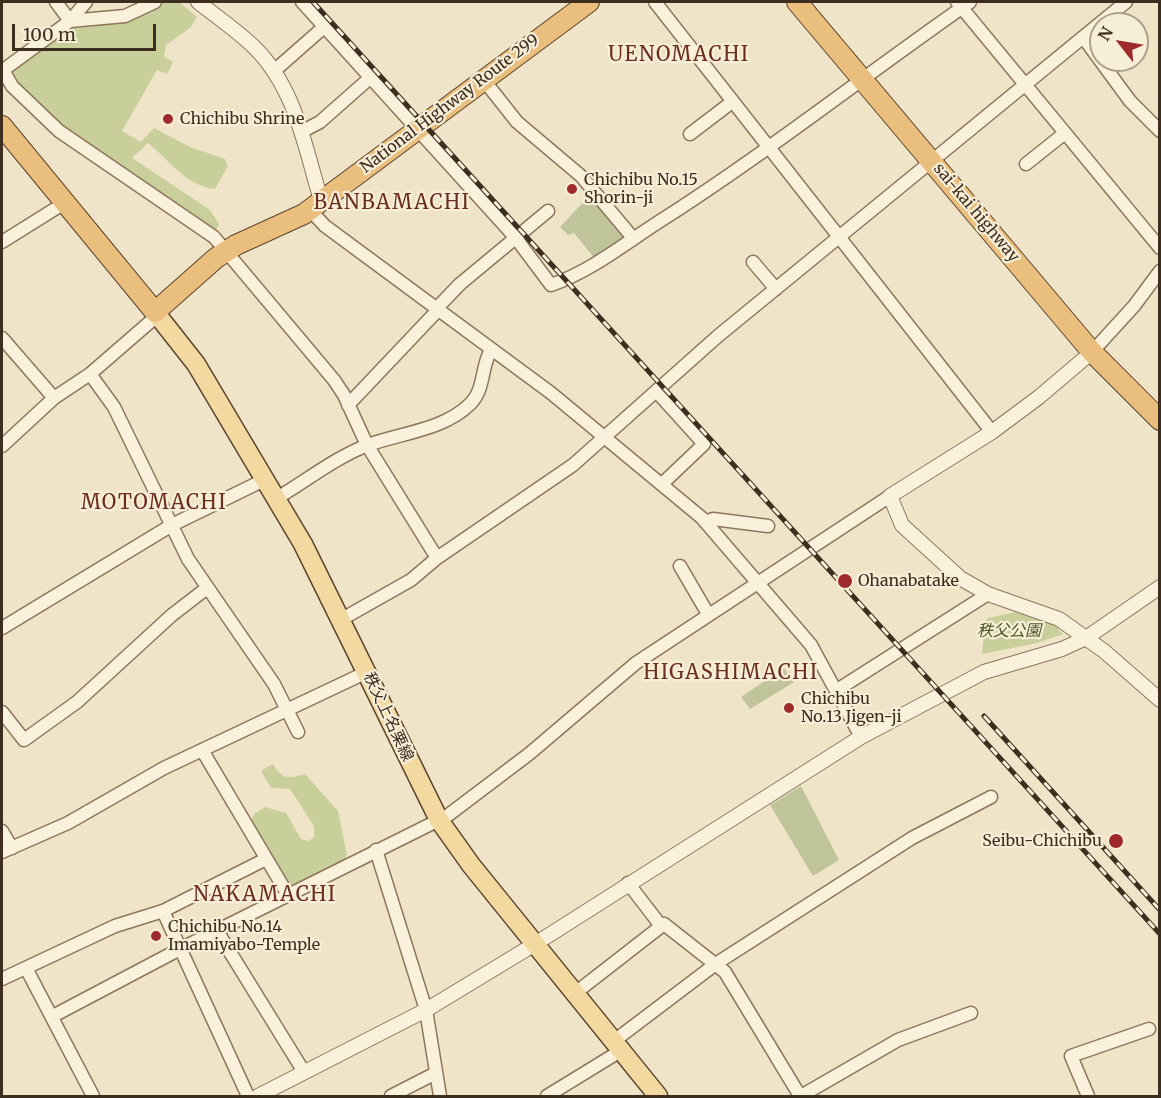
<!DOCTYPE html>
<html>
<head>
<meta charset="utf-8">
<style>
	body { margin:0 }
	#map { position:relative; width:1161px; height:1098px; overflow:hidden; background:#f0e4c8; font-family:Merriweather,serif }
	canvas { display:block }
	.frame { position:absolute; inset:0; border:3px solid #3d2e20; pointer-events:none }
	.north { position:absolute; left:1089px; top:12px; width:60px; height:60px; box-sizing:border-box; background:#f7eed8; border:2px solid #ada18e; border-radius:50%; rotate:301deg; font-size:16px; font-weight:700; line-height:24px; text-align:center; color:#3d2e20 }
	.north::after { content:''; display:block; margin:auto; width:21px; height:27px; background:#9e2a2b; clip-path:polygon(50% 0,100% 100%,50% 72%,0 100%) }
	.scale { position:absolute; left:12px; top:24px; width:144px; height:27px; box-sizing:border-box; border:3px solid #3d2e20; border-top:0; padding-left:8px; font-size:18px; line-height:21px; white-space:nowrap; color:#3d2e20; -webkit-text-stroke:4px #f7eed8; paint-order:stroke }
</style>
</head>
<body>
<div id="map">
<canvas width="1161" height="1098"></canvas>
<div class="frame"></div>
<div class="north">N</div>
<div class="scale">100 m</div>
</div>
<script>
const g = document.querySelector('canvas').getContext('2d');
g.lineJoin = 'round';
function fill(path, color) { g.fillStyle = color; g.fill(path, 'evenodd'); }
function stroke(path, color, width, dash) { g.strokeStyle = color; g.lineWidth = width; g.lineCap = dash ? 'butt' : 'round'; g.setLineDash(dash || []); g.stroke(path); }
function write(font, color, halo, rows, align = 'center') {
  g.font = font + ' Merriweather,"Noto Sans JP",serif'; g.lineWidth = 4.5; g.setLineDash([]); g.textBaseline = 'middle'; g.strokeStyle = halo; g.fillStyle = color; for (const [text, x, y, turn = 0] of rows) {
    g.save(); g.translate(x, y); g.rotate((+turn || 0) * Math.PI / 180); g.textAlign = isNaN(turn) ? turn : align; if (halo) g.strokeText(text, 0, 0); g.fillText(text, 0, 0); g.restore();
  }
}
fill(new Path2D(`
	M165,2h14l18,15 -7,11 -24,17 -2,12 9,5 -6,12 -10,-4 -35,61 19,11 13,-14 36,19 35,12 3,7 -13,23c-29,-3 -46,-29 -67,-46l-16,15 78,52 9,14 -4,8c-68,-46 -155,-93 -205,-157l1,-7 66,-45 48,-4z
	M1015,612l44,14 -1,4 5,4 -26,9 -55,11 3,-33 3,-3z
	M273,764c10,16 15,15 32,10l33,37 9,44 -2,4 -55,32 -39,-70 3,-7 11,-7 21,6 15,26 8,2 5,-4v-11l-24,-37 -19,-1 -10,-17z`), '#c9cf9b');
fill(new Path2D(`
	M591,194l36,43 -32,22 -21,-26 -6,2 -8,-8z
	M784,668l10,14 -44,27 -9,-12z
	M801,786l38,74 -26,16 -43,-71z`), '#bfc49a');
const minor = new Path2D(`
	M56,2l14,19
	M302,2l213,235 36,48c38,-13 72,-40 106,-62 107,-68 208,-148 313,-221
	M655,2l337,430
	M957,2l203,246
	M70,21l55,-5 30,-14
	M1083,37l47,64 30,30
	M3,70l9,16 47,45 155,106 120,143 10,15 23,50 70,113
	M2,71l68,-50 16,-19
	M274,71l50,-44
	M483,79l34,43 64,54 52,62
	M301,132l19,-10 51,-45
	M690,134l42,-32
	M1026,164l39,-31
	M310,210l15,16 226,167 151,125 109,127 50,92
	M2,242l64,-40
	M753,262l23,27
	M436,309l24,-25 88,-73
	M2,338l52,60
	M1092,352l42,-46 26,-35
	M90,374l24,33 74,152 86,125 24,48
	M657,392l47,52 -42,40
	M348,405l90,-95
	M2,446l52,-48 36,-24 68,-59
	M277,498c29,-17 59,-41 91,-53 33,-12 76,-15 102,-41 15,-14 11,-38 21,-54
	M705,522l8,-3 55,7
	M680,566l28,48
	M342,619l69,-39 26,-22 136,-93 145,-129 408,-334
	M2,628l170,-103 94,-46
	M837,690l151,-96
	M2,712l22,28 53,-38 95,-87 35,-27
	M202,750l86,145
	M2,831l10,17
	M376,850l50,160 14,86
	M2,852l66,-29 96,-55 203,-96
	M628,883l33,43
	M163,911l85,185
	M217,931l87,141
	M26,968l67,128
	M2,979l113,-53 48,-15 103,-52
	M574,994l90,-70 61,48 75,124
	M53,1016l127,-67 267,-133 82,-62 107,-91 254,-167
	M614,1041l103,-78 195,-125 79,-41
	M391,1096l43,-22
	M547,1096l75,-46
	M801,1096l97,-56 73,-27
	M1088,1096l-17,-40 78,-27`);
const tertiary = new Path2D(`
	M198,2c19,15 40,29 57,46 41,41 50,100 66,152
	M1092,352l-53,45 -47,35 -102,64 12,29 58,53 28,16 71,25 45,32 56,49
	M258,1096l168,-86 109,-66 326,-207 123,-65 78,-23 24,-11 74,-51`);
const primary = new Path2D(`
	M155,312l41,52 107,180 136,276 32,45 187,231`);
const trunk = new Path2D(`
	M797,2l295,350 68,68
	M2,126l153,186 61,-54 20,-13 68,-31 285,-212`);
stroke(minor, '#8d765c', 15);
stroke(tertiary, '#8d765c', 16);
stroke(primary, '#5b4430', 21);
stroke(trunk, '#5b4430', 22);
stroke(minor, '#faf1dc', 12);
stroke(tertiary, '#faf1dc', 14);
stroke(primary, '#f3d9a0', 18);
stroke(trunk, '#eabe7c', 20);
const rail = new Path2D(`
	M313,2l847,932
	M984,716l176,194`);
stroke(rail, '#3d2e20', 5);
stroke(rail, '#f7eed8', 3, [9]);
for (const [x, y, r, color] of [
	[168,119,6,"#9e2a2b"],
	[572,189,6,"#9e2a2b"],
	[845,581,8,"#9e2a2b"],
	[789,708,6,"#9e2a2b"],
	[1116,841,8,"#9e2a2b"],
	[156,936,6,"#9e2a2b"]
]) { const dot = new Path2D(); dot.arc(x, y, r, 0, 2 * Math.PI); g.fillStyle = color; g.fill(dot); stroke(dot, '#f7eed8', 2); }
write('16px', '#3d2e20', '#f7eed8', [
	["National Highway Route 299",450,104,-37],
	["sai-kai highway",976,213,50],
	["秩父上名栗線",388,717,65]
]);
write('16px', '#3d2e20', '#f7eed8', [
	["Chichibu Shrine",180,119],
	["Chichibu No.15",584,180],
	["Shorin-ji",584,198],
	["Ohanabatake",858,581],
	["Chichibu",801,699],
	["No.13 Jigen-ji",801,717],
	["Seibu-Chichibu",1102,841,"right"],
	["Chichibu No.14",168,927],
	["Imamiyabo-Temple",168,945]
], 'left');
write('italic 16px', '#4d5a26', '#f7eed8', [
	["秩父公園",1009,631]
]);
g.letterSpacing = '1.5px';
write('20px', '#6b2e1e', '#f7eed8', [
	["UENOMACHI",679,55],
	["BANBAMACHI",392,203],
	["MOTOMACHI",154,503],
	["HIGASHIMACHI",731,673],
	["NAKAMACHI",265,895]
]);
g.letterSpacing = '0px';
</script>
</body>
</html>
